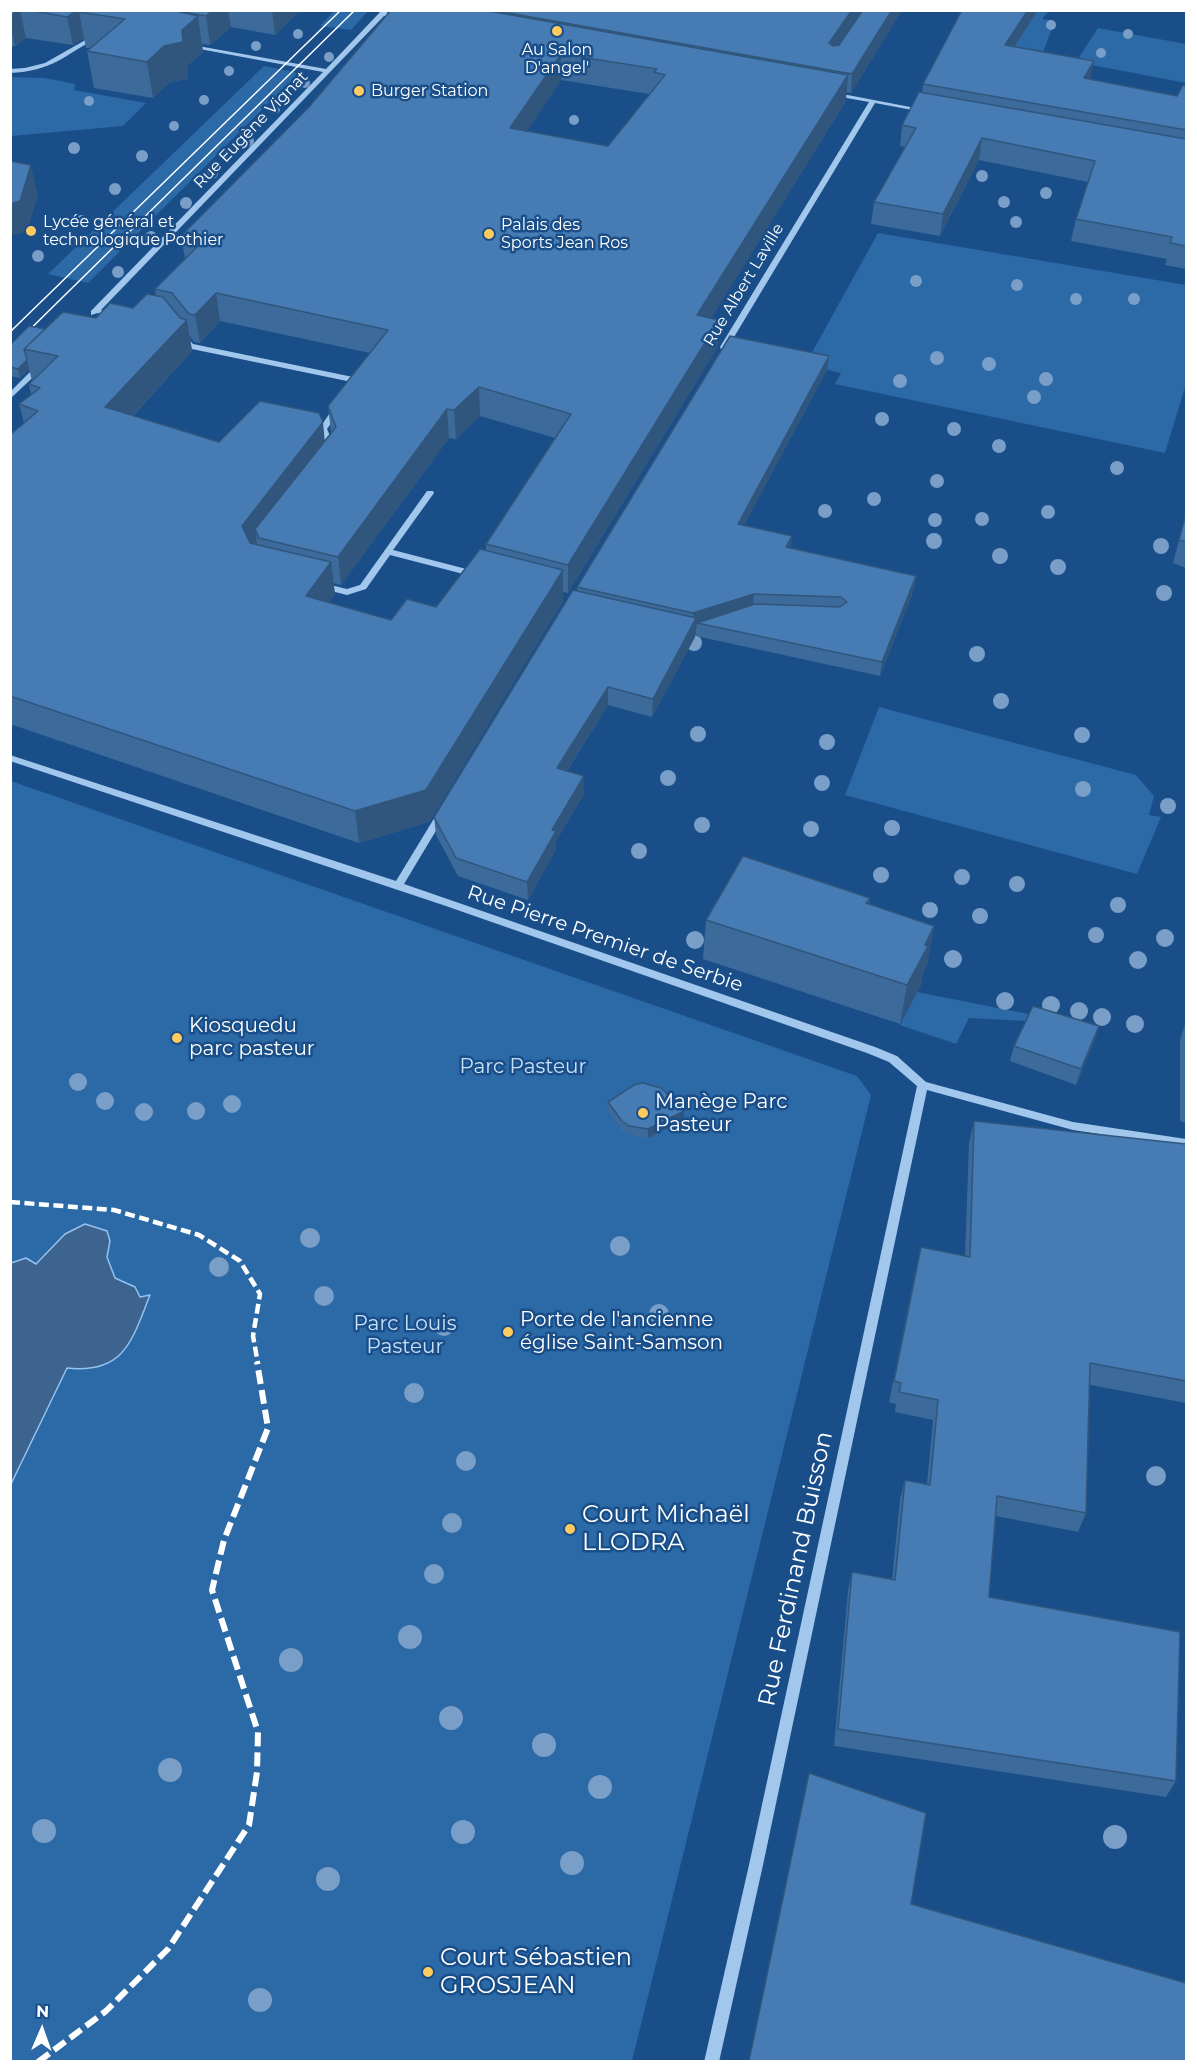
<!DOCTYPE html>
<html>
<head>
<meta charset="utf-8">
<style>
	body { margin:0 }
	#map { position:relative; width:1197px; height:2072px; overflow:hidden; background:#194e89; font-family:Montserrat,sans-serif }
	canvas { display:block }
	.frame { position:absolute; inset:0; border:12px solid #fff; pointer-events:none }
	.north { position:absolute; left:12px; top:2000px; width:60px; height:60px; -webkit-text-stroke:4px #194e89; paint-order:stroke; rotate:2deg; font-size:16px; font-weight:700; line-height:24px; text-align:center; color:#fff }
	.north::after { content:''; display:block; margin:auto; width:21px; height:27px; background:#fff; clip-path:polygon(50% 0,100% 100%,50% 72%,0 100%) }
</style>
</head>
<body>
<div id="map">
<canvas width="1197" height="2072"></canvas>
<div class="frame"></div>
<div class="north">N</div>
</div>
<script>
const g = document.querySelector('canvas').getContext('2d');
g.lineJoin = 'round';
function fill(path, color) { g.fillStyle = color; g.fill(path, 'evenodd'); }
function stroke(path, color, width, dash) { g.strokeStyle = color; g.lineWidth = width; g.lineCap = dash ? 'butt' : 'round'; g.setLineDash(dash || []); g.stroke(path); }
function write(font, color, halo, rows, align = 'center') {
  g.font = font + ' Montserrat,sans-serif'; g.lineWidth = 5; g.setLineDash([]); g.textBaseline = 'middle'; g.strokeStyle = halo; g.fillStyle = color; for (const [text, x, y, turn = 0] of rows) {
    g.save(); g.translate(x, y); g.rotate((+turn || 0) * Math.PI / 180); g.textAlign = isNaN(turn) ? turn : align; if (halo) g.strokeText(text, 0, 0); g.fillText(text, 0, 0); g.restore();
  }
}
fill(new Path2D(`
	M335,10h33v1l-17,19 -31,-4z
	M1006,11h43l-7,8 13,2 -13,34 34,7 22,-34 88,16v39l-110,-21 -65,1z
	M264,66l35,7 -211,210 -40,-9z
	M11,77l34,1 30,6 -1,6 72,13 -23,23 -112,10z
	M878,233l308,52v99l-21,69 -330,-69 6,-11 -36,-8z
	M879,707l257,68 18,21 -5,19 12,2 -24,57 -292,-79z
	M11,781l846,295 14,19 -239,966h-621z
	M917,992l111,22 -1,7 -58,-3 -13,26 -56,-19z`), '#2c69a7');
const water = new Path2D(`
	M85,1224l22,7 3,10 -3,16 8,21 20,9 5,10 10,-2c-18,45 -25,79 -83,73l-56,116v-221l15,-5 10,6 29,-30z`);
fill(water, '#3c648e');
stroke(water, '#95c2ef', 1.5);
fill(new Path2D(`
	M382,10h6l-1,3 17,4 -3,2 -17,-3 -283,294 17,2v4l-20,-3 -7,2v-4l232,-239 -134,-25 -2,-1v-2l139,25z
	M96,34l3,2 -1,1c-34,19 -46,34 -88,36v-4l15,-1 20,-5z
	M832,92l94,18 -3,2 -48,-9 -147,244 -7,2 -1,-2 149,-245 -39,-7v-2z
	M180,336h6l7,8 160,33 3,11 -4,6h-3l-4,-2 3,-4 -1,-7 -160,-33 -8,-10z
	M38,364l7,2 -35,33v-7z
	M334,407h3l4,2 -14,20 9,21 -4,2 -4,-2 -9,-21z
	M427,491h6l1,2 -41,57 85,22v4l-3,1 -85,-22 -24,34 -19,6 -28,-7 -1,-2 4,-3 25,6 13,-4z
	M10,755l386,126 42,-69h6l2,2 -42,70 471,163 22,9 29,26 147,40 113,17v8l-113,-17 -146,-40 -164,775 -44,197h-15l45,-197 168,-779 -28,-24 -22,-9 -424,-148 -433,-144z`), '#a2c7ed');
stroke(new Path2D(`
	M10,332l331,-322
	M10,349l345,-339`), '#fff', 1.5);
stroke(new Path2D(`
	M10,1202l104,8 85,25 41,26 20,33 -7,42 5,28`), '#fff', 4.5, [10, 4.5]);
stroke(new Path2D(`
	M38,2062l68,-51 62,-62 81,-124 8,-53 1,-40 -46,-142 12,-50 44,-112 -11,-66`), '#fff', 6, [14, 6]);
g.fillStyle = '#799ec7';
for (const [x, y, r] of [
	[1051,25,5],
	[298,34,5],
	[1128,34,5],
	[256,46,5],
	[1101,53,5],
	[329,57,5],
	[229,71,5],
	[305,83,5],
	[204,100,5],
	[89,101,5],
	[275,109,5],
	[574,120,5],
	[174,126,5],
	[248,141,6],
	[74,148,6],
	[142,156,6],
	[212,173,6],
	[982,176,6],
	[115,189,6],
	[1046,193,6],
	[1004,202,6],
	[186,203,6],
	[81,221,6],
	[1016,222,6],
	[151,237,6],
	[38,256,6],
	[118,272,6],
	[916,281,6],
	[1017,285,6],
	[1076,299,6],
	[1134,299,6],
	[937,358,7],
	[989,364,7],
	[1046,379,7],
	[900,381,7],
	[1034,397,7],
	[882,419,7],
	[954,429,7],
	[999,446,7],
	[1117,468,7],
	[937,481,7],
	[874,499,7],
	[825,511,7],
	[1048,512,7],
	[982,519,7],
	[935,520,7],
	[934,541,8],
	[1161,546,8],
	[1000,556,8],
	[1058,567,8],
	[1164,593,8],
	[694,643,8],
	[977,654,8],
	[1001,701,8],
	[698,734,8],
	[1082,735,8],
	[827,742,8],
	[668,778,8],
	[822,783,8],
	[1083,789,8],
	[1168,806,8],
	[702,825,8],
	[892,828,8],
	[811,829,8],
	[639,851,8],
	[881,875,8],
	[962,877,8],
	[1017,884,8],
	[1118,905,8],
	[930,910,8],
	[980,916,8],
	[1096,935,8],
	[1165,938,9],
	[695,940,9],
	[953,959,9],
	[1138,960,9],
	[1005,1001,9],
	[1051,1005,9],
	[1079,1011,9],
	[1102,1017,9],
	[1135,1024,9],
	[78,1082,9],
	[105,1101,9],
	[232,1104,9],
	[196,1111,9],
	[144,1112,9],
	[310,1238,10],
	[620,1246,10],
	[219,1267,10],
	[324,1296,10],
	[659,1314,10],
	[444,1326,10],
	[414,1393,10],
	[466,1461,10],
	[1156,1476,10],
	[452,1523,10],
	[434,1574,10],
	[410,1637,12],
	[291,1660,12],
	[451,1718,12],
	[544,1745,12],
	[170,1770,12],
	[600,1787,12],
	[44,1831,12],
	[463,1832,12],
	[1115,1837,12],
	[572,1863,12],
	[328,1879,12],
	[260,2000,12]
]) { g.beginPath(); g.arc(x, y, r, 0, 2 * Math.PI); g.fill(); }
fill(new Path2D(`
	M10,10h290l-25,25 -44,-8 -21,18 -8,-1 1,8 -16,14 1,13 -18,3 -17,16 -59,-10 -7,-37 4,-3h-5l-2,-10 -11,7 -47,-7 -11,8h-5z
	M391,10h511l-51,83 -5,-1v9l-135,217 8,2 -2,28 -149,245 -5,-1v9l-134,221 -70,21 -349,-119v-289l14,-12 -5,-19 12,-9 -2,-11 3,-3 -3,-12 -9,9 -10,-2v-31l35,-16 51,-11 37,-10 23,-12 -1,-7 30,-30 -4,-23 128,-129zM561,80l88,14 -41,52 -81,-15zM220,321l150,32 -42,53 3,26 -6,8 -106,2 -86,-26 59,-65 -2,-15 4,6 6,1zM480,416l75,22 -69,106v6l-50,57 -45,13 -63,-17 7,-9 -2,-11 8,2 108,-147 7,1z
	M1015,46l76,33 86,17 9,-10v183l-21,-4 2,-6 -96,-18 5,-22 12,-37 -109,-22 -39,76 -69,-12 3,-22 31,-55 -5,-1 2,-21 20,-32 1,-9z
	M827,370l-83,155 47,23 125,28 -2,13 -34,87 -184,-40v-10l-1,11 -43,80 -44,-12 -41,66 17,5v18l-28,47v8l-28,51 -70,-24 -22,-41 -2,-18 143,-226v-4z
	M1186,514v54l-13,-5z
	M870,898l-1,6 65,22 -7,39 -4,7 -2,13 -21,39 -197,-65 3,-39z
	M1186,1021v102l-6,-2v-81z
	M1099,1026l-5,16 -18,43 -66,-24 4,-15z
	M608,1102l76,9v9l-36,18 -19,-3 -7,-4 -14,-20z
	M974,1121l212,23v259l-96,-18 -4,128 -8,19 -82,-16 -7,81 187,184 -10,16 -332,-51 14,-155 4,-19 40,8 8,-81 5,-19 22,4 6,-64 -38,-8 1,-8 -7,-2 27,-134 49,-12 4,-113z`), '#3c6a9a');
fill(new Path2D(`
	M18,10h2l6,28 -11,8 -5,-21v-9z
	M77,10h86l-38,9 -46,-7 5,26 -11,7 -6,-28z
	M213,10h15l3,17 -21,18 -4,-29z
	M272,10h28l-25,25z
	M852,10h11l-35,52 1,-19z
	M892,10h10l-51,83 1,-19z
	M1028,10h10l-36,56 3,-21z
	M198,16l5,36 -16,14 1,13 -18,3 -17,16 -6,-36z
	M561,54v26l-50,75 -1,-27z
	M1094,61l-4,21 -6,-4z
	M848,75l-2,26 -150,242 1,-28z
	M982,138l-3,22 -39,76 3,-22z
	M31,165l7,30 -11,37 -14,3 -3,3v-34z
	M216,293l4,28 -20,22 -5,-28z
	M187,320l5,31 -81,88 -6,-32z
	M719,320l-2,28 -149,245v-28z
	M829,356l-2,14 -90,168 1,-14z
	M27,360l2,9 -9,9 -2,-9z
	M479,387l1,29 -24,23 -2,-29z
	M447,409l2,29 -108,147 -3,-28z
	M323,422l3,32 -71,75 2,15 -10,14 -5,-32z
	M792,536l-1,14 -5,-3z
	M331,562l4,32 -25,34 -4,-32z
	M563,570v31l-134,221 -70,21 -4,-32z
	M916,576l-2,13 -34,87 2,-14z
	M754,594l-1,14 -56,15 -2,14 -43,80 1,-18 40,-74v-12z
	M608,687v18l-51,81v-18z
	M584,776v18l-28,47v8l-28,51 -1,-18 25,-52z
	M934,926l-7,39 -4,7 -2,13 -21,39 7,-39 18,-40z
	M1099,1026l-5,16 -18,43 5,-16z
	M684,1111v9l-36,18v-9z`), '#31567d');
const building = new Path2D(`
	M10,10h8l-8,6z
	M29,10h48l-10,7z
	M81,10h90l27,6 -16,14 1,12 -19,4 -17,16 -60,-11 38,-32 -46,-7z
	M174,10h39l-7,6z
	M391,10h92l365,65 -151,240 22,5 -151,245 -82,-21 85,-130 -92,-27 -25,23 -7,-1 -109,148 -79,-19 -4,-9 81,-102 -8,-21 60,-76 -172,-37 -21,22 -6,-1 -17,-21 -17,-4 49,-49 -23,-4 128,-129zM561,54l96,15 -3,3 11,3 -57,71 -98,-18z
	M492,10h360l-23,33 4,3 6,-1 24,-35h29l-40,64z
	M962,10h66l-23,35 89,16 -10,17 93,18 6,-11 3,1v44l-263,-46z
	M919,92l267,47v107l-16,-3 2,-6 -96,-18 19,-58 -113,-23 -39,76 -69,-12 42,-74 -14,-3z
	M10,161l21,4 -11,36 -10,3z
	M147,294l16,3 17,21 7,2 -82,87 114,35 41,-41 59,12 4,9 -81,104 8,17 81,19 -25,34 85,24 16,-21 29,8 44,-58 83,21 -137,220 -71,21 -345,-115v-261l28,-24 -19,-7 21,-16 -11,-4 29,-28 -34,-7 39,-37 33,6 14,-15 23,5z
	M29,326l16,3 -21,20 3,11 -9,9 -8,-2v-22z
	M730,336l99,20 -91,168 54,12 -6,11 130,29 -34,86 -185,-39 58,-19 85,3 7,-5 -6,-5 -87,-3 -61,19 -116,-26z
	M1186,514v28l-7,-2z
	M573,590l123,28 -43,81 -45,-12 -51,81 27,8 -32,54 4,1 -29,51 -71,-24 -22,-41z
	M743,856l127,42 -4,5 68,23 -9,19 3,1 -21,39 -201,-65z
	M1033,1006l66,20 -18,43 -67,-23z
	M643,1083l18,5 23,23 -36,18 -19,-3 -7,-5 -14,-19 26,-17z
	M974,1121l212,23v237l-96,-18 -4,150 -89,-17 -8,101 191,35 -4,149 -338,-52 14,-157 43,8 10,-100 25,5 8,-85 -39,-8 2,-9 -7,-2 27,-134 49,10z
	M809,1773l117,40 -15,91 275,79v78h-437z`);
fill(building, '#467bb3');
stroke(building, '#31567d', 1.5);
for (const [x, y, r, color] of [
	[557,31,6,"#ffca5e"],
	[359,91,6,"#ffca5e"],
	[31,231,6,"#ffca5e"],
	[489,234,6,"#ffca5e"],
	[177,1038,6,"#ffca5e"],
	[643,1113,6,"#ffca5e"],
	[508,1332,6,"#ffca5e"],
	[570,1529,6,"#ffca5e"],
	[428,1972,6,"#ffca5e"]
]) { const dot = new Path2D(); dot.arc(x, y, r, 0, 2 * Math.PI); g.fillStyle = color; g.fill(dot); stroke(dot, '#194e89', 2); }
write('16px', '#fff', '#194e89', [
	["Au Salon",557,50,"center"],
	["D'angel'",557,68,"center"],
	["Burger Station",371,91],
	["Lycée général et",43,222],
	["technologique Pothier",43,240],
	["Palais des",501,225],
	["Sports Jean Ros",501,243]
], 'left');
write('16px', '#fff', '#194e89', [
	["Rue Eugène Vignat",251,130,-46],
	["Rue Albert Laville",744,285,-59]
]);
write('20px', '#fff', '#194e89', [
	["Rue Pierre Premier de Serbie",605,939,19]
]);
write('20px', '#fff', '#194e89', [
	["Kiosquedu",189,1026],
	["parc pasteur",189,1049],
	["Manège Parc",655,1102],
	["Pasteur",655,1125],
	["Porte de l'ancienne",520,1320],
	["église Saint-Samson",520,1343]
], 'left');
write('20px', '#c7e0f9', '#194e89', [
	["Parc Pasteur",523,1067],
	["Parc Louis",405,1324],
	["Pasteur",405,1347]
]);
write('24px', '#fff', '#194e89', [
	["Court Michaël",582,1515],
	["LLODRA",582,1543],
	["Court Sébastien",440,1958],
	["GROSJEAN",440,1986]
], 'left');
write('24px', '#fff', '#194e89', [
	["Rue Ferdinand Buisson",796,1569,-78]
]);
</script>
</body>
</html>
